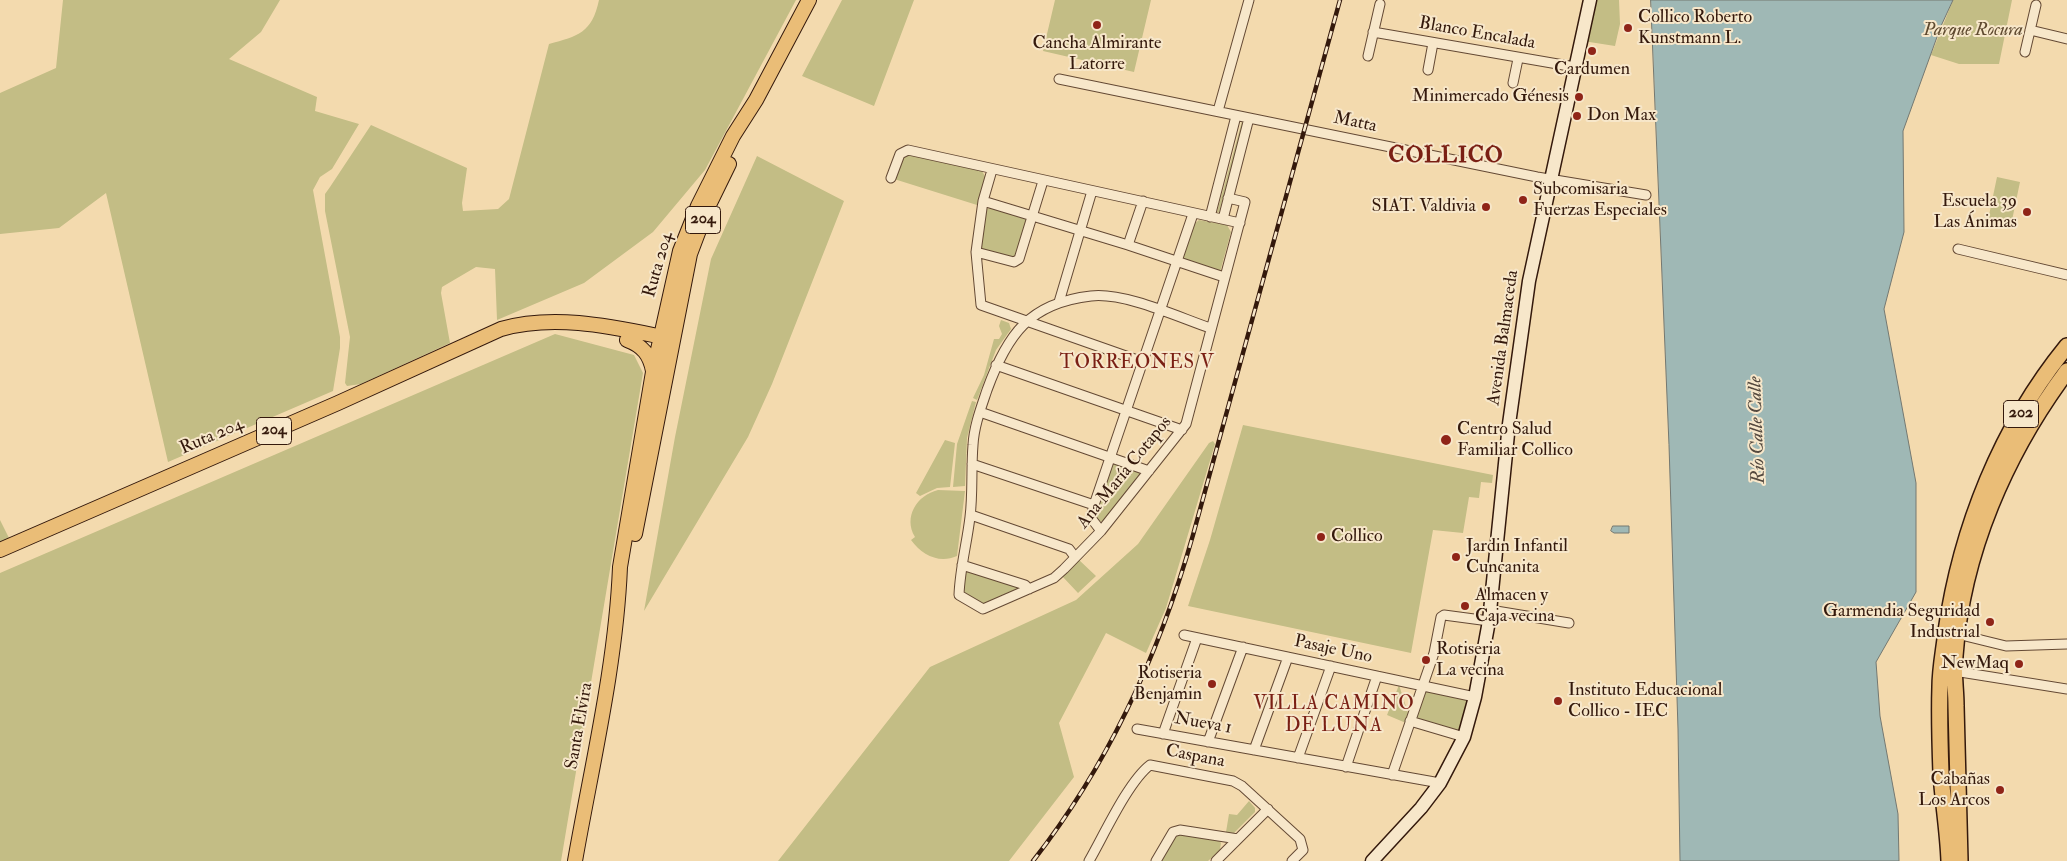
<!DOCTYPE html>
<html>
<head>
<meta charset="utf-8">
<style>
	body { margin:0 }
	canvas { display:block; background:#f3daae }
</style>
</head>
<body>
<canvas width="2067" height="861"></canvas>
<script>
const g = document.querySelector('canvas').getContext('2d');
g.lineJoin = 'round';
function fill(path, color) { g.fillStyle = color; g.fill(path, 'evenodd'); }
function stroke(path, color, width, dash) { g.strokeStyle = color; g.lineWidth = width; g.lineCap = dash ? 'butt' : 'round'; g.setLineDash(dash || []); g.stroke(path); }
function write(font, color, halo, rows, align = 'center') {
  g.font = font + ' "IM FELL Double Pica",serif'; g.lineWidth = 4; g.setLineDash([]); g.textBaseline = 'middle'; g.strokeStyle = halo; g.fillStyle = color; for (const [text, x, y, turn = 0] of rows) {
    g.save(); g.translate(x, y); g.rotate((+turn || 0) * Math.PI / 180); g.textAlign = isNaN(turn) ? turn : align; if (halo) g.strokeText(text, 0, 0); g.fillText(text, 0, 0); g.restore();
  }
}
fill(new Path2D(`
	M63,0h217l-19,32 -32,27 88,38 -2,14 44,13 -27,45 -12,8 -7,13 27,147v11l-7,43 -165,71 -62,-269 -47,35 -59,6v-141l56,-25z
	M599,0h197l-91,170 -52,62 -69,51 -87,37 -2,-51 -19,-2 -34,20 -1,6 9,50 -89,41 -14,2 -2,-3 5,-46 -25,-126v-17l5,-7 41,-62 96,43 -5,35 1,8 35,-2 11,-10 40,-155c29,-8 43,-11 50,-44z
	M842,0h72l-40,106 -72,-30z
	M1055,0h96l-17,72 -91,-21z
	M1593,0h26l1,24 -5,22 -32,-5z
	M1953,0h59l-13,64h-40l-28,-9z
	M1242,121l2,1 -25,90h-2z
	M908,154l74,17 4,7 -9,27 -83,-26 8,-22z
	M757,156l87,45 -72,183 -24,53 -104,174 31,-174 36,-178z
	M1997,177l23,5 -9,43 -23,-5z
	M991,207l36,11 -12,42 -34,-9 3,-40z
	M1199,220l28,5 4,7 -11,40 -39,-12 13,-36z
	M1001,320l8,3 2,6 -15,21 -19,50 -4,-2 11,-23 10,-36h5l3,-5 -3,-8z
	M555,334l79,21 9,18 -82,488h-561v-288z
	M972,401l4,1 -9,36 -2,48 -12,1 4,-43z
	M1243,425l250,50 -1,8 -11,-1 -2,16 -10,-1 -6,36 -30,-3 -22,123 -223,-47 22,-66z
	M945,440l10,3 -5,44 -13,1 -17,8 -4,-3z
	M1213,441l2,3 -49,164 -20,45 -40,-20 -47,90 15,54 -65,84h-231l152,-194 146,-67 62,-56 71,-101z
	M1112,461l32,10 -39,51 -6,-1 -4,-5z
	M938,490l27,1 -8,65c-18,8 -35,-1 -46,-16l4,-3c-12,-20 2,-42 23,-47z
	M0,520l9,18 -9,4z
	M1078,559l18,17 -18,17 -16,-17z
	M967,569l57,19 -41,17 -19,-10 -1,-5z
	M1399,685l10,31 -3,7 -19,-8z
	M1426,689l42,9 -9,36 -42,-14 -2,-3z
	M1249,801l6,7v4l-21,21 -8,-1 3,-18 8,1z
	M1174,832l44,7 3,4 -1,7 -12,11h-52z`), '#c3bd85');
const water = new Path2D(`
	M1651,0h302l-12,26 -38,105 1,101 -20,77 32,174v109l-40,70 4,54 18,98 1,47h-219l-2,-132 -9,-284z
	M1613,526h16v7h-15l-3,-2z`);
fill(water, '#9fb8b5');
stroke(water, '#747871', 1);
const minor = new Path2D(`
	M2030,30l37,9
	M1373,32l202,35
	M2025,52l11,-47
	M1368,56l12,-52
	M1428,70l5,-27
	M1059,79l478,98 109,18
	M1513,83l5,-24
	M1218,111l31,-111
	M992,170l-9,31 -7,51 5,53 162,57
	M891,178l9,-24 8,-4 332,73
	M983,201l145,44 96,32
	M1210,217l26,-101
	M1223,219l26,-101
	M1128,245l15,-44
	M1958,249l109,26
	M976,252l38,10 5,-3 24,-78
	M1059,302l33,-111
	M1210,328c-32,-11 -86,-36 -119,-32 -62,7 -84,39 -104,94 -6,18 -13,36 -14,55 -2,24 0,48 -3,72 -3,26 -10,51 -11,78l24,14 71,-31 10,-9 37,-38 85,-107 59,-222 -17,-4
	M996,365l186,65
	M980,412l169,59
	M972,464l122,41
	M971,515l98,34 6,8
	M1101,531l-10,-13 3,-13 99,-291
	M962,565l63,20 4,4
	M1490,610l79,13
	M1957,634l49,12 61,-2
	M1184,635l291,62
	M1954,671l113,18
	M1410,721l54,16
	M1137,729l303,54
	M1163,734l34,-96
	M1208,742l35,-95
	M1254,750l34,-93
	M1298,758l33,-92
	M1346,767l31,-91
	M1392,775l42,-122 7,-36 3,-2 45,6
	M1089,861c15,-26 39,-79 61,-96l83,16 9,5 58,53 3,11 -11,11
	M1156,861l17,-29 7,-2 58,9
	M1216,861l52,-52`);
const secondary = new Path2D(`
	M1372,861l49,-53 19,-25 24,-46 11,-40 14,-76 20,-197 20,-143 61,-281`);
const primary = new Path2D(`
	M627,340c16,6 23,15 26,31
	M635,534l55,-280 17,-45 22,-45
	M0,550l338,-147 163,-74c56,-16 116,-1 172,10
	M575,861c17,-97 41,-196 45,-294l33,-195 27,-121 18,-45 35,-70 23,-36 53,-100`);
const trunk = new Path2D(`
	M1949,861c-1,-29 -6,-58 -8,-87 -1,-28 -2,-58 -1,-87 0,-19 4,-37 6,-56 15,-103 55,-204 121,-285
	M1960,861c-1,-52 -3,-104 -4,-155 0,-17 -3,-33 -1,-50 7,-103 51,-203 112,-285`);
stroke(minor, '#644934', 11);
stroke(secondary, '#34190c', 15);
stroke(primary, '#34190c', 16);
stroke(trunk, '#34190c', 18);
stroke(minor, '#f7e7ca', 9);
stroke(secondary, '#f7e7ca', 12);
stroke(primary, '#eabd77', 14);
stroke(trunk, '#eabd77', 15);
const rail = new Path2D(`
	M1033,861c75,-96 127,-209 160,-326l147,-535`);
stroke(rail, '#34190c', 4.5);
stroke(rail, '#f7e7ca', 2.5, [8]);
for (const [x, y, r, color] of [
	[1097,25,5,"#8f2418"],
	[1628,28,5,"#8f2418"],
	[1592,51,5,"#8f2418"],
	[1579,97,5,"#8f2418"],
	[1577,116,5,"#8f2418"],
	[1523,200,5,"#8f2418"],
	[1486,207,5,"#8f2418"],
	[2027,212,5,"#8f2418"],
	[1446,440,6,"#8f2418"],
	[1321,537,5,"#8f2418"],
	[1456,557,5,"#8f2418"],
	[1465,606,5,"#8f2418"],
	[1990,622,5,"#8f2418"],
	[1426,660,5,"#8f2418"],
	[2019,664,5,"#8f2418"],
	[1212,684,5,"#8f2418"],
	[1558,701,5,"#8f2418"],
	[2000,790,5,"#8f2418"]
]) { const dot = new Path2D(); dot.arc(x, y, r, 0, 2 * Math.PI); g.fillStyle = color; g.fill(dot); stroke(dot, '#f7e7ca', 2); }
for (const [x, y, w] of [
	[703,220,35],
	[2021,414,35],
	[274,431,35]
]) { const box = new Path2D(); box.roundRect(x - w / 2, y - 13.5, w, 27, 4); g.fillStyle = '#f7e7ca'; g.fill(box); stroke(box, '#34190c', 1); }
write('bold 16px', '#34190c', null, [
	["204",703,220],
	["202",2021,414],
	["204",274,431]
]);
write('18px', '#34190c', '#f7e7ca', [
	["Collico Roberto",1638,18],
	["Kunstmann L.",1638,39],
	["Cancha Almirante",1097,44,"center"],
	["Latorre",1097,65,"center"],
	["Cardumen",1592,70,"center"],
	["Minimercado Génesis",1569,97,"right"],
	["Don Max",1587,116],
	["Subcomisaria",1533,190],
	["Fuerzas Especiales",1533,211],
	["Escuela 39",2017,202,"right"],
	["Las Ánimas",2017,223,"right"],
	["SIAT. Valdivia",1476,207,"right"],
	["Centro Salud",1457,430],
	["Familiar Collico",1457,451],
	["Collico",1331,537],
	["Jardin Infantil",1466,547],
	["Cuncanita",1466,568],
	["Almacen y",1475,596],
	["Caja vecina",1475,617],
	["Garmendia Seguridad",1980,612,"right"],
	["Industrial",1980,633,"right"],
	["Rotiseria",1436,650],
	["La vecina",1436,671],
	["NewMaq",2009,664,"right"],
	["Rotiseria",1202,674,"right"],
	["Benjamin",1202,695,"right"],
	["Instituto Educacional",1568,691],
	["Collico - IEC",1568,712],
	["Cabañas",1990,780,"right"],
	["Los Arcos",1990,801,"right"]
], 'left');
write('italic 18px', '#5f4a30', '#f7e7ca', [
	["Parque Rocura",1973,31]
]);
write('18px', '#34190c', '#f7e7ca', [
	["Blanco Encalada",1477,34,10],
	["Matta",1355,123,12],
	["Ruta 204",659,265,-74],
	["Avenida Balmaceda",1504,338,-82],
	["Ruta 204",212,437,-23],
	["Ana María Cotapos",1125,473,-51],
	["Pasaje Uno",1333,650,12],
	["Nueva 1",1203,724,10],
	["Santa Elvira",580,726,-80],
	["Caspana",1195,757,11]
]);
g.letterSpacing = '1px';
write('19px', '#7a1f14', '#f7e7ca', [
	["TORREONES V",1137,364],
	["VILLA CAMINO",1334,705],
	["DE LUNA",1334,727]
]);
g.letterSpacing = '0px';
write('italic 19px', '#54493f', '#f7e7ca', [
	["Río Calle Calle",1758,430,-92]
]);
g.letterSpacing = '1px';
write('bold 22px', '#7a1f14', '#f7e7ca', [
	["COLLICO",1446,157]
]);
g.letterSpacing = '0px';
</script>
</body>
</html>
